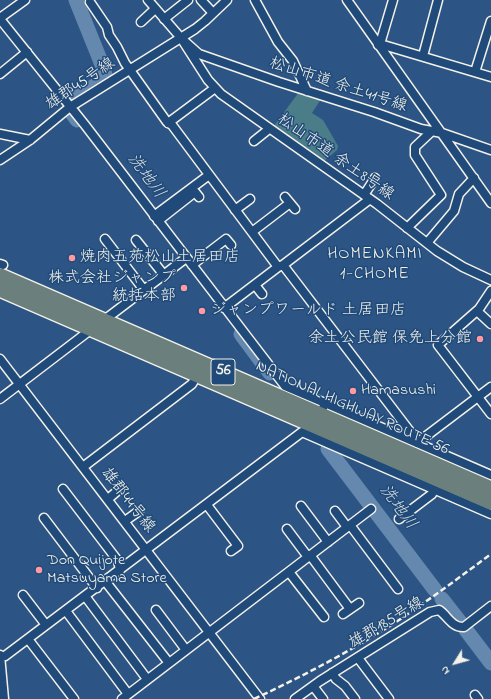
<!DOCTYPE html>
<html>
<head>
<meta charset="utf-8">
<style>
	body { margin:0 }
	#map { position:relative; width:491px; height:699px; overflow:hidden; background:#2c5585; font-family:"Indie Flower",sans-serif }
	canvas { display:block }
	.north { position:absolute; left:435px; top:643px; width:40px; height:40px; -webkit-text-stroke:3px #1f4a7a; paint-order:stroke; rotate:233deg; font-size:11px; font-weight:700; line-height:16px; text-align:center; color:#f4f1e8 }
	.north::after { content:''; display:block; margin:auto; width:14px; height:18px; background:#f4f1e8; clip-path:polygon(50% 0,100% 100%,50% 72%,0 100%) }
</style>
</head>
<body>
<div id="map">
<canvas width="491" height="699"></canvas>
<div class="north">N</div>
</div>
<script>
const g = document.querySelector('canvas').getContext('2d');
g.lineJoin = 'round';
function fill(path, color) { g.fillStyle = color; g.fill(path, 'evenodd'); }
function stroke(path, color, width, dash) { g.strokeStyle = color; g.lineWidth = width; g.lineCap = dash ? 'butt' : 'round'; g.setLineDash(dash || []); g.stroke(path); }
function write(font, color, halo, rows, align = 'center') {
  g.font = font + ' "Indie Flower","Klee One",sans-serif'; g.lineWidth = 3; g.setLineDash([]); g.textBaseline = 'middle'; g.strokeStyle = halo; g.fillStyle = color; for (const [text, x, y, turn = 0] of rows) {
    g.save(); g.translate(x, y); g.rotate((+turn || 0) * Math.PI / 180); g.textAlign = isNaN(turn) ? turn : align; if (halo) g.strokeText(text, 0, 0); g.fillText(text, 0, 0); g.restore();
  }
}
fill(new Path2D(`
	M299,92l22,7 -9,14 11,7 15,26 -1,4 -14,12 -49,-36z`), '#4b7d89');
stroke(new Path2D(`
	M76,0l27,67 3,12 -34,21v13l5,7
	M241,334l29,39
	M328,449l107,141
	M442,599l18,23
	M466,630l25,33`), '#6488ae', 15);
const street = new Path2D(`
	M148,0l33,38 18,16 80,28 95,30 47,17 21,4 49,17
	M201,0l12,13
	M255,0l23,42 15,19 14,30
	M347,0l144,203
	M90,2l17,25 2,8 8,12 8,16 42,59 5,3 106,142 5,-2 135,177
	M0,18l25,-18
	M0,19l85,106 200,261 40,17
	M164,19l24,-19
	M141,22l14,-13
	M181,38l27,42 13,14 156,110 60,47 26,16 28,13
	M380,44l13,-44
	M378,45l2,-1 111,33
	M423,56l15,-56
	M475,72l16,-51
	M0,74l27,-22
	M168,123l47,-35
	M0,134l30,6
	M254,141l15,-12
	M0,160l30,-20 40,-33 125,-78 10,-8 22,-21
	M364,195l11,-17
	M285,197l10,12
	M235,210l15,-11
	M154,216l55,-41
	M158,221l37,-29 4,5
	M407,228l34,-33 -26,-40v-8l17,-16
	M252,232l38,-29
	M105,239l39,51
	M136,240l28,35
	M427,243l27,-32 5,-17 15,-16
	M0,264l3,1
	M192,265l34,-26 5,6
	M283,265l87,-66
	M255,285l7,9
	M491,291l-12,18 -41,36 53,69
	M224,308l54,-41
	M477,311l14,13
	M103,321l83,-63
	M0,359l260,340
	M0,399l93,-71
	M323,408l2,-5 166,72
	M417,443l74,-56
	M83,467l109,-83 6,-10
	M63,489l55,72 2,9
	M108,499l14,-12
	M207,505l31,41 -7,5
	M301,506l27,36
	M335,511l12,16
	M44,518l53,70
	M399,519l33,-25 2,-4
	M125,521l14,-10
	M350,525l48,64
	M287,529l21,28
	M310,555l40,54
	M289,572l35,45
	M105,581l64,82
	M23,595l23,30
	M85,596l62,83
	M156,610l30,40
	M66,611l62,83
	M343,614l16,-11
	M28,639l46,60
	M0,655l4,44
	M0,657l5,-1 297,-224 189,82
	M358,658l31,41
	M332,673l4,6 9,7 10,13
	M313,686l10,13
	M475,695l3,4
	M122,699l249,-190
	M295,699l25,-18 110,-69 9,-2c8,5 13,18 25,17l27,-21`);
const highway = new Path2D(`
	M0,276l491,213
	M0,289l491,213`);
stroke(street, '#f4f1e8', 11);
stroke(highway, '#f4f1e8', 18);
stroke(street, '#1f4a7a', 8);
stroke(highway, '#6b7f7c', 15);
stroke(new Path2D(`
	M254,699c49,-23 97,-48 142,-77 33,-22 64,-45 95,-68`), '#f4f1e8', 2.5, [6, 3]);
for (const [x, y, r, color] of [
	[72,258,4,"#ff9aa2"],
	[184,288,4,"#ff9aa2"],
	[202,311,4,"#ff9aa2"],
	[480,339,4,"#ff9aa2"],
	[353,391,4,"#ff9aa2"],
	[39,570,4,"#ff9aa2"]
]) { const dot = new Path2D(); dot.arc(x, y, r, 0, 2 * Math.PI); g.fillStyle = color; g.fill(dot); stroke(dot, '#1f4a7a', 1.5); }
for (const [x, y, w] of [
	[223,372,24]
]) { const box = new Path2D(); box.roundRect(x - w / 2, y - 13, w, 26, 3); g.fillStyle = '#1f4a7a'; g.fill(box); stroke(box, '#f4f1e8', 1); }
write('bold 15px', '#f4f1e8', null, [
	["56",223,372]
]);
write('16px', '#f4f1e8', '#1f4a7a', [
	["雄郡45号線",81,85,-34],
	["松山市道 余土41号線",338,86,18],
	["松山市道 余土8号線",335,158,35],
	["NATIONAL HIGHWAY ROUTE 56",352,409,24],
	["雄郡44号線",127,501,52],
	["雄郡185号線",387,624,-31]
]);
write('16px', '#f4f1e8', '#1f4a7a', [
	["焼肉五苑松山土居田店",80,258],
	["株式会社ジャンプ",176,279,"right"],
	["統括本部",176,297,"right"],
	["ジャンプワールド 土居田店",210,311],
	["余土公民館 保免上分館",472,339,"right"],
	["Hamasushi",361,391],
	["Don Quijote",47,561],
	["Matsuyama Store",47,579]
], 'left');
write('italic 17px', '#d7dcdc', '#1f4a7a', [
	["洗地川",145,177,53],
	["洗地川",397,508,53]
]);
g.letterSpacing = '1px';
write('17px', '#f4f1e8', '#1f4a7a', [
	["HOMENKAMI",375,255],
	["1-CHOME",375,275]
]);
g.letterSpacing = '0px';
</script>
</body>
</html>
